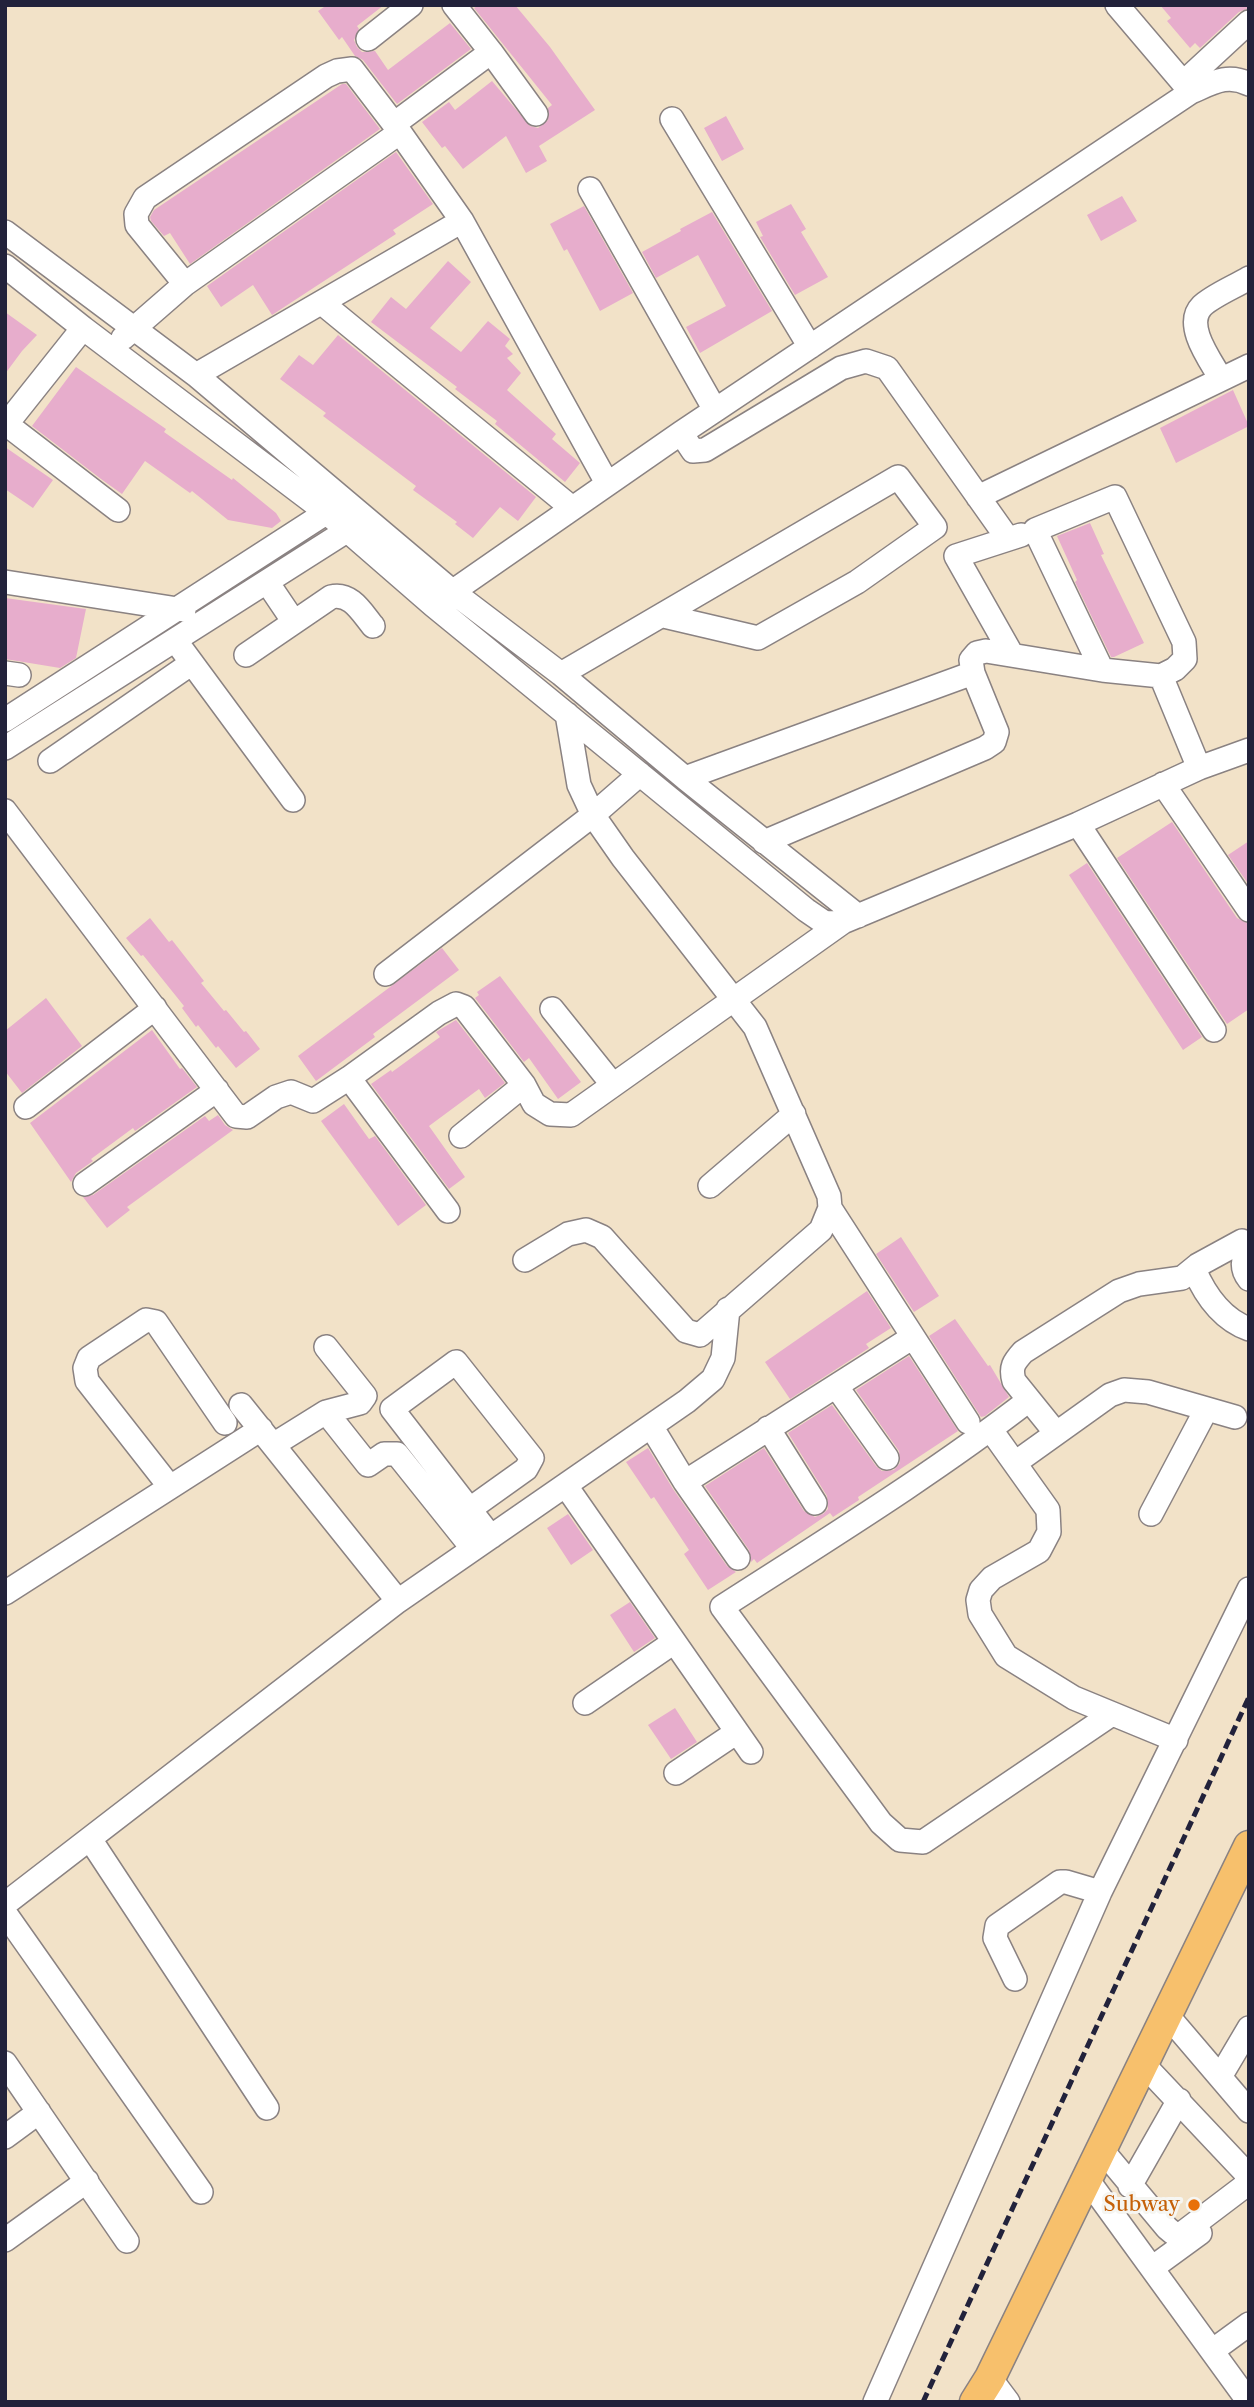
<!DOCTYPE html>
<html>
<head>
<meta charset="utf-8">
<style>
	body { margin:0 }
	#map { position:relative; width:1254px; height:2407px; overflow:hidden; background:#f2e2c8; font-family:"Libre Caslon Text",serif }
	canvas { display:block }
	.frame { position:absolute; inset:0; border:7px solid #22223b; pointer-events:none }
</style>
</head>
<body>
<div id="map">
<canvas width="1254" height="2407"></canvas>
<div class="frame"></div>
</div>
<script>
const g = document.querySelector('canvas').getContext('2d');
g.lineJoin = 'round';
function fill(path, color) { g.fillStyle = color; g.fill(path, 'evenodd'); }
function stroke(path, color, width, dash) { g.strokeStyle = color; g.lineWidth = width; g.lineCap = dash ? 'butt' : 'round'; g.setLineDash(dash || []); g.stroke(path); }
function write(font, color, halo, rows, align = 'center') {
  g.font = font + ' "Libre Caslon Text",serif'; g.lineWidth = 6; g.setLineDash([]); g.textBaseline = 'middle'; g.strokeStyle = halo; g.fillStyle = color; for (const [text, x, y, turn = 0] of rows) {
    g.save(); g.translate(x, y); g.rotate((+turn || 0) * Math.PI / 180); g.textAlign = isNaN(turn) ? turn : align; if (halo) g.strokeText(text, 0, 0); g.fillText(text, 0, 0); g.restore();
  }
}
fill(new Path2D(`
	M327,5h57l-27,21 2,3 -5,11 3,7 5,5 13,-1 13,19 62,-47 21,26 -74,55 -34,-44 -8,-4 -13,-19 -3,3 -21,-29z
	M479,5h36l35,42 45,63 -56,36 8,15 -21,12 -20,-37 -43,33 -18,-23 -3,2 -20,-26 27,-20 6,8 37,-29 38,45 8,2 10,-8v-12l4,-3 -78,-97z
	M1160,5h89v3l-10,4 -39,36 -5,-5 -5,5 -23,-27 4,-3z
	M342,84h4l34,45 -190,135 -20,-31 -6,3 -13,-15 -1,-4 4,-7z
	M726,116l18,33 -22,12 -18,-33z
	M396,152l37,52 -40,26 3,4 -124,81 -19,-30 -32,22 -14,-21z
	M1122,196l15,25 -36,20 -14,-26z
	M791,204l15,25 -5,3 27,45 -33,18 -35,-58 3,-1 -7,-14z
	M584,206l49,87 -33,18 -33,-62 -3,2 -14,-27z
	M712,212l60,99 -72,42 -14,-26 40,-21 -28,-51 -42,23 -14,-26 39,-21 -1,-2z
	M448,261l23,21 -41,46 31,24 27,-31 22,18 -5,7 8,8 -6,4 14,15 -14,17 49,44 -4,5 28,24 -15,19 -70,-58 2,-3 -42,-32 2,-2 -86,-65 20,-25 15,12z
	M5,312l32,23 -15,16 -17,23z
	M338,335l198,162 -18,24 -18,-14 -27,31 -18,-14 2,-2 -44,-32 3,-4 -93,-70 3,-3 -46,-34 19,-24 14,10z
	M76,367l90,62 -2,3 68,48 1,-2 43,35 5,8 -9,7 -44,-8 -36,-29 -2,2 -45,-32 -23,33 -21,-15 -69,-53z
	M1233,390l16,36 -73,37 -16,-35z
	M5,447l48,33 -20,28 -28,-19z
	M1090,523l14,31 -3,1 43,88 -30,14h-3l-36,-75 2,-2 -20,-44z
	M5,598l81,11 -10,49 -16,10 -55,-9z
	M1172,822l65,96 12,6v85l-22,15 -110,-166z
	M1249,841v44l-21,-30z
	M1087,863l115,174 -19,13 -114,-175z
	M150,918l19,24 3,-2 32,41 -3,2 23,28 2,-1 18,22 2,-1 14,18 -24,19 -18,-22 -2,2 -18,-23 -2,2 -14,-19 2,-2 -41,-51 -2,1 -15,-18z
	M442,948l17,22 -86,64 2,3 -59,44 -18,-25z
	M500,976l81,106 -23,17 -29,-41 -5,4 -49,-64 4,-3 -2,-3z
	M46,998l36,48 -60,47 -17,-22v-40z
	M456,1020l49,63 -20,15 -6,-9 -50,37 36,51 -16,12 -78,-105 20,-14 1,2 48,-35 -4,-5z
	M152,1030l28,39 2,-1 15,19 -62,44 -2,-3 -42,31 2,2 -17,12 -5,9 -41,-59z
	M344,1104l25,35 6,-3 51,69 -28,21 -77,-105z
	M218,1115l7,10 8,5 -106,77 3,3 -23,18 -24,-31 10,-2 112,-79 4,5z
	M901,1237l38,59 -25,16 -38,-58z
	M867,1291l24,37 -25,16 3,4 -79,51 -25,-37z
	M955,1319l33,47 2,-1 19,32 -24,19 -4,1 -52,-81z
	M909,1356l49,75 -100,66 1,3 -26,17 -3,-4 -73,50 -3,-4 -3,3 -2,-12 -44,-64 59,-38 40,63 11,6 8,-3 5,-5 -1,-13 -39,-63 44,-28 44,61 6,5 12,-1 6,-7 -1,-12 -43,-61z
	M648,1448l25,41 54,77 9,6 -28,18 -24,-36 5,-4 -35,-53 -3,2 -25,-37z
	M568,1514l25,36 -22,15 -24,-37z
	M630,1602l25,36 -21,14 -24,-37z
	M675,1708l22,34 -26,17 -23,-34z`), '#e7adcc');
const minor = new Path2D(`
	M1117,5l74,87
	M368,39l43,-34
	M491,52l45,62
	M1183,83l66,-61
	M672,119l138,228
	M394,124l97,-72 -37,-47
	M590,189l125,221
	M5,232l191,143 257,217 108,82 124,104 173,138
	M5,266l78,62 243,184 107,93 373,305 19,13 18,-1 235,-98 121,-56 50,-18
	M185,284l-48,-59 -1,-11 9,-16 181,-122 11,-5 15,-2 42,55 68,97 145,262
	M322,303l250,205
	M123,338l62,-54 214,-151
	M196,375l266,-154
	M1221,379c-10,-18 -38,-54 -19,-73 10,-10 34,-20 47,-28
	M5,423l113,87
	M5,426l78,-98
	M681,433l12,18 12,-1 136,-82 25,-7 21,7 121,171
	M978,497l271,-131
	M5,582l179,28
	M267,582l27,40
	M442,599l239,-166 510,-341c21,-9 36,-19 58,-8
	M175,640l118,160
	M246,655l85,-58c20,-5 31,16 42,29
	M1012,655l-56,-99 65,-21
	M1102,670l-67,-140 80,-33 69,145 1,17 -10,10 -14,7
	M5,673l14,2
	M561,674l337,-197 37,50 -78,55 -99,56 -94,-22
	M567,714l12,71 14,30 30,43 132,169 74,169 1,12 138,214
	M5,720l333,-215
	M5,748l354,-225
	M50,761l142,-98
	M685,778l288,-105
	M1163,784l86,126
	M5,811l231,305 11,1 29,-20 15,-5 22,9 36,-23 90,-65 17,-9 8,3 60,78 10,19 16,10 21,1 272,-193
	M1078,824l136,206
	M764,842l221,-94 9,-6 3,-10 -24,-59 -2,-13 6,-7 9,-2 116,19 59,6 38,92
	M386,974l207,-159 47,-41
	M552,1009l61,76
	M349,1078l99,133
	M26,1107l129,-99
	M461,1136l63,-51
	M85,1184l132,-94
	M710,1186l84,-72
	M1249,1249c-7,10 -8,20 0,30
	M525,1260l43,-26 18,-4 16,7 84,94 14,4 121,-105 9,-22
	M1194,1269c11,26 27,50 55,60
	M326,1347l39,49 -5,7 -34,9
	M836,1386l51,72
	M1029,1400c-97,75 -203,140 -307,207l159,216 19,17 23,2 189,-128
	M241,1405l157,196 289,-200 26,-22 10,-21 5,-49
	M651,1426l34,56 228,-145
	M768,1428l47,75
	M991,1430l57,80 1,22 -10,19 -47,27 -11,12 -3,10 2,14 26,42 68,42 102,42
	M1056,1433l-42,-52c-4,-14 0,-19 9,-29l96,-61 20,-7 43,-6 16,-13 44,-24 7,3
	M273,1445l53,-33 42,53 16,-11h13l76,95
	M1015,1463l95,-68 14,-5 24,2 87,25
	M685,1482l53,76
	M566,1486l185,266
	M170,1487l-83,-106 -2,-13 4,-10 57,-38 10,2 69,101
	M470,1509l56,-40 6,-11 -76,-96 -64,47 99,128
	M1151,1514l55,-104
	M5,1593l256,-164
	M585,1703l89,-61
	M676,1773l61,-41
	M90,1839l177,269
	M5,1904l393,-303
	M5,1913l196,279
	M1015,1979l-20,-41 2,-12 63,-44h6l34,10
	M1167,2015l82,96
	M5,2063l122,178
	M1220,2077l29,-49
	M5,2137l34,-25
	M1102,2150l65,78 6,5 7,2 66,-50 2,-7 -4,-7 -100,-106
	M1087,2179l162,223
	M1130,2186l49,-86
	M5,2240l82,-59
	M1152,2268l48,-35
	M1212,2351l37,-27
	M990,2378l18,24
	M875,2402l225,-510 149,-303`);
const major = new Path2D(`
	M975,2402l15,-24 259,-532`);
stroke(minor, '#8a8282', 26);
stroke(major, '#8a8282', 33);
stroke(minor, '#fff', 23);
stroke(major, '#f7c06c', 30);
stroke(new Path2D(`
	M923,2402l326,-705`), '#22223b', 5, [10, 5]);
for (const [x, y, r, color] of [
	[1194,2205,7,"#e8710a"]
]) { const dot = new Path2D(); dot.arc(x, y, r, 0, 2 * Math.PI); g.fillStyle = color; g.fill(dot); stroke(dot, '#f6f6f2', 2.5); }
write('21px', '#c56008', '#f6f6f2', [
	["Subway",1180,2205]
], 'right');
</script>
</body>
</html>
